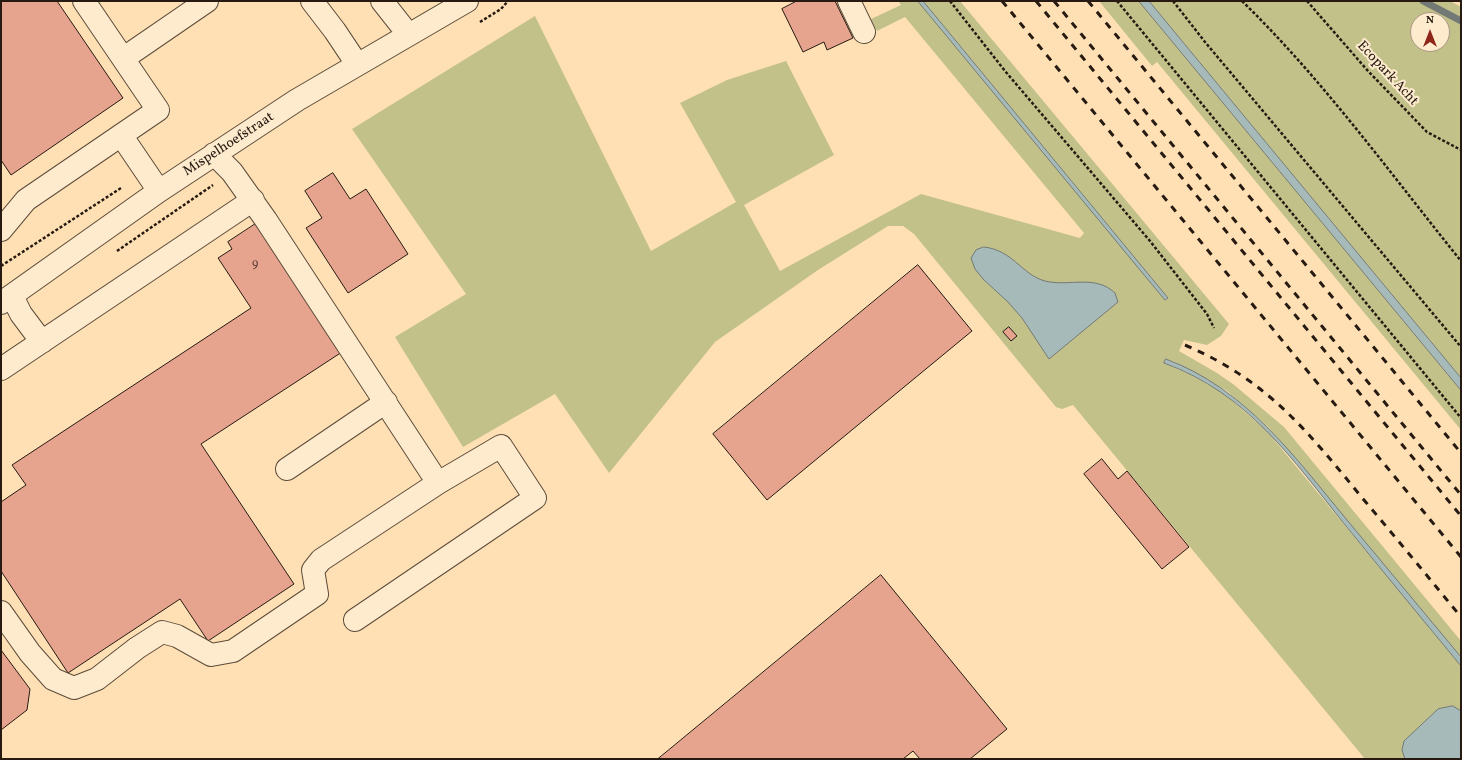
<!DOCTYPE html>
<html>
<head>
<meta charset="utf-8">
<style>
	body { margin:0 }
	#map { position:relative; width:1462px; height:760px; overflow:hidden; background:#fee0b4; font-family:Vollkorn,serif }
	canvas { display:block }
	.frame { position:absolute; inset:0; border:2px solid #261a12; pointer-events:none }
	.north { position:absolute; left:1410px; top:12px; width:40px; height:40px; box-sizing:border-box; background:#feebce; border:1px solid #a89783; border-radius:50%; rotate:0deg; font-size:11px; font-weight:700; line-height:16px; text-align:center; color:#261a12 }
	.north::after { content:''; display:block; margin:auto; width:14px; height:18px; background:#8f2418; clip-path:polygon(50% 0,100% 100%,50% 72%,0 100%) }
</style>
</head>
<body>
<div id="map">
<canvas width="1462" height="760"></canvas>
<div class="frame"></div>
<div class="north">N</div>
</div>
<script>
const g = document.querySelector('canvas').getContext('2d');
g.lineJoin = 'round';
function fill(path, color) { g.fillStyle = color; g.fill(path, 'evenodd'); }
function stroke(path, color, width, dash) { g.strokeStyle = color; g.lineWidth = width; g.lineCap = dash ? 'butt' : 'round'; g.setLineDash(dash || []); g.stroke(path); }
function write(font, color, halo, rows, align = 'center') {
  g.font = font + ' Vollkorn,serif'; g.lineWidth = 4; g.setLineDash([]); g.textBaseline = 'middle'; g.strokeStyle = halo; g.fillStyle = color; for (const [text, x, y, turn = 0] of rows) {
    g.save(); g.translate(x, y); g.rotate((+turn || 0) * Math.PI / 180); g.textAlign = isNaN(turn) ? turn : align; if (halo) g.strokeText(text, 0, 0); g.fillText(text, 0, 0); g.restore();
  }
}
fill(new Path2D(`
	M898,1h20l248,299 2,-2 -245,-297h37l269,323 -8,12 -14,9 -23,-5 -5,11 38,22 16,11 51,43 177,214v16l-192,-229 -42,-37 -52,-29 -9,-3 -2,4 27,12 32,18 43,37 195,236v93h-96l-292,-354 -11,4 -6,-2 -142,-173 -11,-8h-15l-70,44 -103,72 -106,131 -54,-79 -92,53 -68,-110 71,-43 -114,-165 183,-113 116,235 85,-49 -56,-99 47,-23 59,-19 48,94 -90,50 36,66 141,-77 159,44 4,-5 -179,-216 -28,14 -6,-12 30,-14z
	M1099,1h40l322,389v40l-304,-368 -5,4z
	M1149,1h301l11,6v371zM1418,20h24v24h-24z`), '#c3c18a');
const water = new Path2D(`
	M918,1h5l245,297 -3,2 -20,-24z
	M1139,1h10l33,40 279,337v12z
	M984,247c29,3 38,28 61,34 24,6 50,-7 70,12l3,9 -69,57 -27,-41 -14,-16 -25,-23 -8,-10 -4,-11 5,-8z
	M1166,359c80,30 128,97 181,161 38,46 76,91 114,137v9c-38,-46 -77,-93 -115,-140 -54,-67 -97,-132 -182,-163z
	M1453,706l8,5v48h-56l-3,-9 2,-9 34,-32z`);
fill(water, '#a6bab9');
stroke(water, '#737a76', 1);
stroke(new Path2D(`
	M1423,1l38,20`), '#737a76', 7);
const building = new Path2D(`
	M1,1h56l66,97 -112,77 -10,-15z
	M797,1h38l18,37 -26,12 -3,-8 -21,10 -21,-43z
	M333,173l17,26 16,-10 42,65 -60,39 -42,-65 16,-10 -17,-27z
	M257,223l85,129 -141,92 93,140 -86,57 -28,-42 -112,74 -67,-102v-69l25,-17 -14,-20 239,-157 -33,-50 14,-9 -4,-7z
	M918,265l54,66 -205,169 -54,-66z
	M1009,327l8,9 -6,5 -8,-9z
	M1102,459l16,20 9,-8 62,76 -27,22 -78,-95z
	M881,575l126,154 -37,30h-50l-7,-8 -10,8h-245z
	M1,650l29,39 -3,21 -26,20z`);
fill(building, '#e6a38e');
stroke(building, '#261a12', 1);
const minor = new Path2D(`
	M312,1l23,30 22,33
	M382,1l26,33
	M849,1l15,31
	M124,58l83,-57
	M121,135l38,56
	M1,230l25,-30 132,-90 -74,-109
	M12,296l9,18 21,28
	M1,303l158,-112 138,-91 170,-99
	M1,369l252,-169
	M287,469l99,-67
	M1,612l29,41 23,26 21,9 23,-9 40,-31 25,-16 15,4 34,19 22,-4 84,-57 -4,-24 8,-10 117,-77 -172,-263 -34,-48 -18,-18
	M355,620l180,-122 -34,-52 -63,37`);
stroke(minor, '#5c4c3a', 24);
stroke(new Path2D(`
	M950,1l55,70 145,170 57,73 7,14
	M1117,1l344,417
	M1173,1l32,41 256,305
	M1242,1c81,79 148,172 219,260
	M1307,1l61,70 59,61 34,18
	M480,22l21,-13 7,-8
	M117,251l96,-66
	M1,266l120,-78`), '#261a12', 2.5, [3, 2]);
stroke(minor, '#feebce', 22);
stroke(new Path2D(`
	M1002,1l459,556
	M1036,1l425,515
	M1054,1l407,494
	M1088,1l373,452
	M1185,345c84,36 123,87 179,155 33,39 65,78 97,117`), '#261a12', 3, [7, 7]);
write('12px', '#563c31', null, [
	["9",255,265]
]);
write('14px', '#261a12', '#feebce', [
	["Ecopark Acht",1387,74,47],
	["Mispelhoefstraat",229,145,-33]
]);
</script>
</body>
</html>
